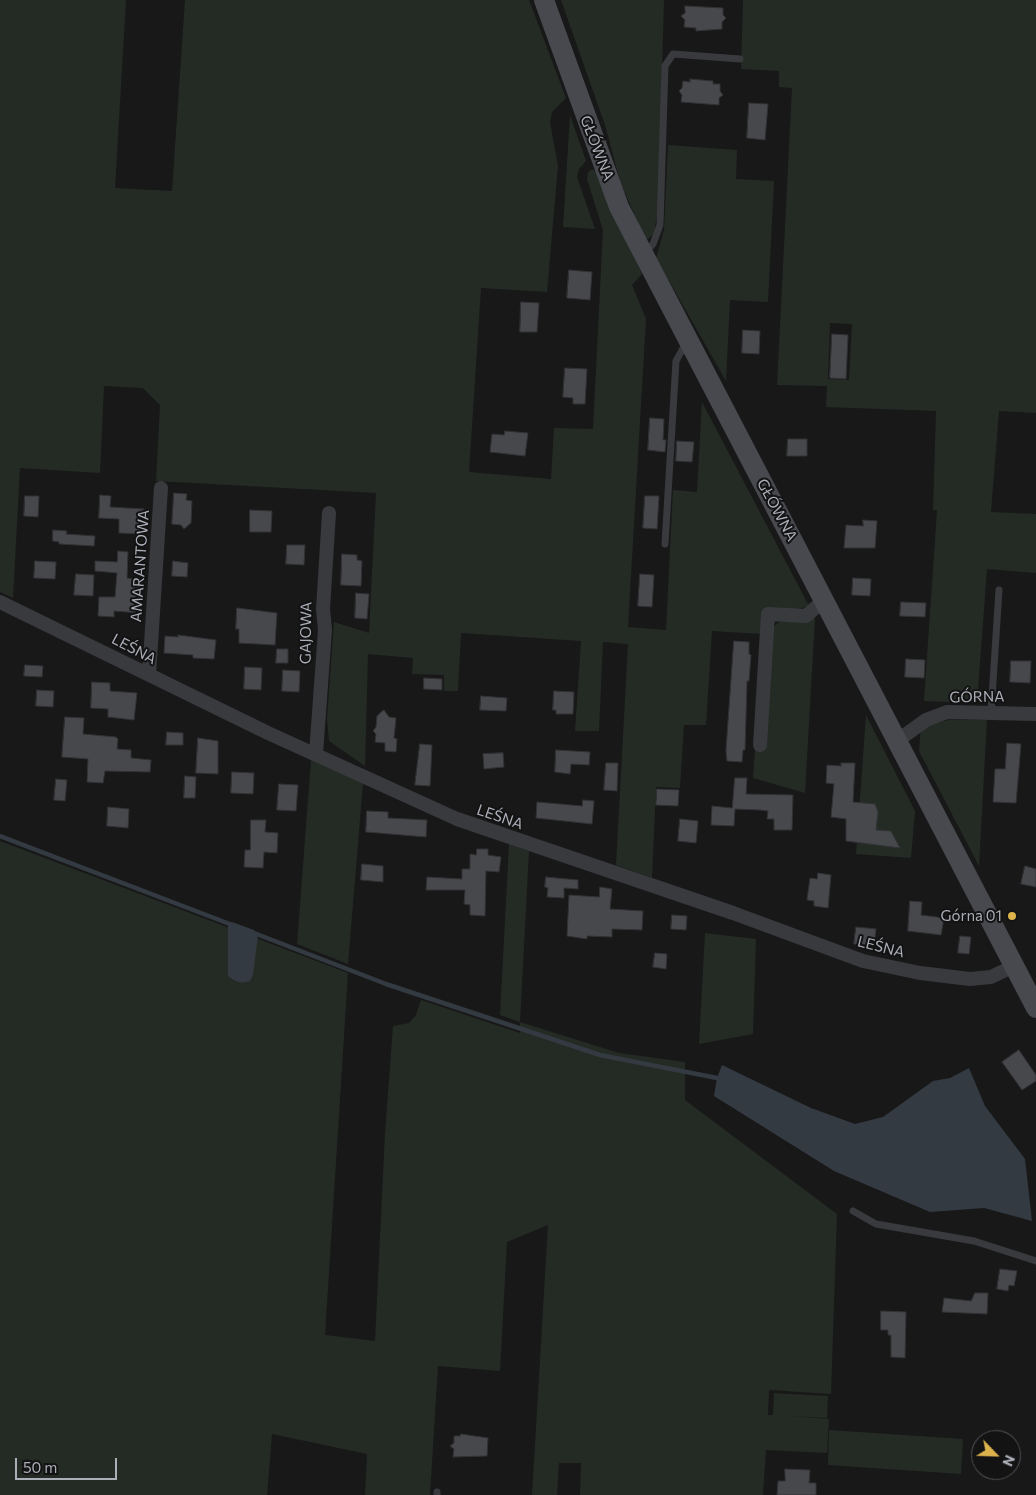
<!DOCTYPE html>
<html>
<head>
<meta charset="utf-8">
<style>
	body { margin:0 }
	#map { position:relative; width:1036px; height:1495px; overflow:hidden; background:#181819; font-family:Commissioner,sans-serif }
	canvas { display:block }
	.north { position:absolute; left:971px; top:1430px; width:50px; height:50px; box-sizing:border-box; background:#131314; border:1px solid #505156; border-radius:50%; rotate:114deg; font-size:14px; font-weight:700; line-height:20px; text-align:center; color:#acafb8 }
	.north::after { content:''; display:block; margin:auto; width:18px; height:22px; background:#ddb34c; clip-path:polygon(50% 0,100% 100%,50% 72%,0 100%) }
	.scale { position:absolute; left:15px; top:1458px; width:102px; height:22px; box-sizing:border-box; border:2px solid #acafb8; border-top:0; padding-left:6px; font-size:15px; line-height:18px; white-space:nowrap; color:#acafb8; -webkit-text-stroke:4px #131314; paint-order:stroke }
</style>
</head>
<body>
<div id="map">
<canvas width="1036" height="1495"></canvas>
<div class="north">N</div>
<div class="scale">50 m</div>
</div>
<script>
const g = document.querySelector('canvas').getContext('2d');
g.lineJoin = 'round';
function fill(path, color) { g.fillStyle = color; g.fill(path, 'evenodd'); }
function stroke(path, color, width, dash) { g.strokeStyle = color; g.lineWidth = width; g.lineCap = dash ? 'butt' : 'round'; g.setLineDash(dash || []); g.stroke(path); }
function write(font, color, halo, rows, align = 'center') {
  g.font = font + ' Commissioner,sans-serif'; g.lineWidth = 4; g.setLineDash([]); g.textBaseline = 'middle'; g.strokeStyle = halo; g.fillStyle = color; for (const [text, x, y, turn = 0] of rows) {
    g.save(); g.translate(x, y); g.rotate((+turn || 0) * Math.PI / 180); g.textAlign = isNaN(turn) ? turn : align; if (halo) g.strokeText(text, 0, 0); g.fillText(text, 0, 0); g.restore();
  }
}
fill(new Path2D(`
	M0,0h126l-11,188 57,3 13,-191h344l37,98 -14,14 -2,10 8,44 -11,126 -66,-4 -12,184 82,7 3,-51 39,1 10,-199 -16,-51 1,-7 4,-3 6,4 44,101 -10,11 14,34 -18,308 38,3 7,-140 24,2 5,-90 107,204 -11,3h-34l-2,25 -50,-3 -6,94h-22l-4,63 -24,-1 -4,91 -36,-13 12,-221 -25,-2 -4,89h-24l6,-90 -120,-8 -3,58h-14v-16l-32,-1 1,-16 -45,-4 -3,112 -36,-25 -2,-22 7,-97 35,11 7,-140 -220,-12 4,-76 -17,-17 -39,-2 -4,87 -80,-5 -7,130 -13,-6z
	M561,0h103l-6,208 -4,26 -6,5 -4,-2 -24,-56 -15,-56z
	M743,0h293v413l-37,-2 -8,101 45,2v59l-49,-4 -10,134 -53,-2 13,-191h-4l3,-99 -110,-4 1,-21 -50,-1 15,-297 -13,-1v-16l-38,-2zM830,323l22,1 -3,56 -21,-1z
	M570,115l16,46 -7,8 -2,8 18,52 -32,-2z
	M668,145l69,5 -1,29 38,2 -6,121 -38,-2 -4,81 -70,-123 8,-28z
	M815,618l-10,175 -52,-15 2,-29 17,-121 7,-6 26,-1z
	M866,715l49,96 -4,47 -55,-4z
	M949,720h38l-8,146 -60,-115 2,-25z
	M311,760l52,23 -15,181 -51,-20z
	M0,841l348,132 -23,362 50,6 10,-208 8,-107 16,-3 7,-8 5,-15 99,33v-11l-20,-7 9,-171 20,7 -9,171 99,31 66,9v38l152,114 -6,180 -62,-4 -1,25h5l1,-22 54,3 -1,22 -38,-2 40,3 -2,34 -61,-3 -3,45h-183l1,-32h-22l-2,32h-25l16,-270 -41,17 -7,129 -62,-5 -8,129h-65l2,-41 -95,-20 -5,61h-267z
	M705,933l51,6 -3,95 -54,10z
	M829,1430l134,9 -2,35 -133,-9z`), '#242b25');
fill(new Path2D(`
	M232,922l22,8 4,5 -5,40 -3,6c-8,3 -15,1 -22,-5v-51z
	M722,1065l89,43 44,16 28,-7 50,-36 17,-3 19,-10 16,38 40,53 7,62 -48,-13 -54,4 -96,-41 -120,-75 3,-18z`), '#333a41');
stroke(new Path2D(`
	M0,836l235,90
	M254,933l132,51 214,71 117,23`), '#333a41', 4.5);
const building = new Path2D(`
	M685,6l38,2v7l3,3 -4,4v7l-26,2v-3l-12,-1 1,-7 -4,-4 4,-3z
	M690,79l23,2v3h7v7l3,4 -4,3v7l-38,-3 1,-7 -3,-4 3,-3 1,-7 7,1z
	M749,103l19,1 -3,36 -18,-2z
	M569,270l23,2 -2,28 -23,-2z
	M521,302l18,1 -2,29h-17z
	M743,330l17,1 -1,23 -17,-1z
	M832,334l16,1 -2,44 -16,-1z
	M565,368l22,1 -2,35h-12v-6l-10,-1z
	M650,418l14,1 -1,21h3l-1,12 -17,-2z
	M505,431l23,2 -3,23 -35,-4 2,-18 12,1z
	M788,439h19v17h-20z
	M677,441l17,1 -2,20 -16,-1z
	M174,493l13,1 -1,6 6,1 -1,22 -7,6 -3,-4 -9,-1z
	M100,495l11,1 -1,11 34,2 -1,25 -24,-1v-14l-20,-1z
	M25,496h14l-1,21 -14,-1z
	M645,496h14l-2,33 -14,-1z
	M250,510l22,1 -1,21h-21z
	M863,520l14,1 -2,27h-31l2,-23 17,1z
	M53,530l14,1 -1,3 29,2 -1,10 -35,-2v-2l-6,-1z
	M287,545h18l-1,20 -18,-1z
	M118,551l10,1 -1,26 5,1v8l10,1 -1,25 -27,-2v6l-16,-1 1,-19h16l2,-24 -22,-2v-10l22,1z
	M342,554l15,1v5l5,1 -1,25 -20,-1z
	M35,561l21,1 -1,17 -21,-1z
	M173,561l15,2 -1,14 -15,-1z
	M76,574l18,1 -1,21 -19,-1z
	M640,574l14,1 -2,32 -14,-1z
	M853,578l18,1 -1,17 -18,-1z
	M356,593l13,1 -2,25 -12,-1z
	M901,602l25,1 -1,14 -25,-1z
	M237,608l40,5 -2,32 -36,-2v-14h-3z
	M178,635l38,5 -2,19 -21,-1v-3l-29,-2 1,-17 13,1z
	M734,641l15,1v12l2,1 -2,26h-2l-2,69h-2l-1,12 -15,-1 -1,-10z
	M277,649h11v14h-12z
	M906,659l19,1 -1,18 -19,-1z
	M1011,661h20l-1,22 -20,-1z
	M25,665l18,1 -1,11 -18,-1z
	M245,667l17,1 -1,22 -17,-1z
	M283,670l17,1 -1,21 -17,-1z
	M424,678l18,1v11l-18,-1z
	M92,682l18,1v8l27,2 -3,27 -26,-3v-8l-17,-1z
	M37,690l17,1 -1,16 -17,-1z
	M554,691l20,1 -1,22h-17v-4h-3z
	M481,696l26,2 -1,13 -26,-1z
	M384,710l5,7 7,1 -2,20 3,1 -1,13 -11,-1v-8l-10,-1 1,-8 -3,-3 3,-4 1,-11z
	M65,717l19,1 -1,16 33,3 2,2 -1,10 14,1v8l20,2 -1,12 -45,-1 -2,12 -16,-1 1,-23 -26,-2z
	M167,732l16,1v12h-17z
	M198,738l20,3v33l-22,-1z
	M1007,743l14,1 -5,59 -23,-1 2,-33h10z
	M420,744l12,1 -2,41 -15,-1z
	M556,750l34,2 -1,13 -18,-1 -1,10 -15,-2z
	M503,753l1,14 -20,2 -1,-15z
	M606,763h12l-1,28 -13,-1z
	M841,763h14l-2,39 22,2 3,8 -2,18 15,1 9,17 -54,-7v-22l-15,-2 3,-33 -8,-1 1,-18 14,1z
	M232,772l22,1 -1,21 -22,-1z
	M185,776l11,1 -1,21h-11z
	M735,778h12l-1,16 47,1 -1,35h-18v-11h-7l1,-8 -8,-1 -25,-1 -1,17 -23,-1 1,-19 20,2z
	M56,779l11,1 -2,21 -11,-1z
	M279,784l19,1 -2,26 -19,-1z
	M657,789l22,1 -1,16 -22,-1z
	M583,800l11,1 -2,23 -56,-6 1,-16 45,4z
	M108,807l21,2 -1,19 -21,-2z
	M367,811l21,1v6l39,2 -1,17 -60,-5z
	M680,819l18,2 -2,22 -18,-2z
	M251,820h15l-1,12 13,1 -1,20 -13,-1 -1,16 -19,-1 1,-17h5z
	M477,849h11v6l13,2 -2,15 -13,-1 -1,45 -15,-1v-10l-6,-1 1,-14h-39l1,-13 35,2v-10h8v-15l6,1z
	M362,864l21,2v16l-22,-2z
	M1025,866l11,3v18l-15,-3z
	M818,873l13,2 -3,33 -14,-2v-5l-7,-1 3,-22 7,1z
	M546,877l32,3v9l-14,-1v10l-17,-1 1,-9 -3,-1z
	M600,887l12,2 -2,20 33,2 -1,19 -30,-1v8l-25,-1v3l-20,-3 2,-41 30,2z
	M910,901l12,1 -1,13 23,3 -3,17 -33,-4z
	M672,915l15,1 -1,14 -15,-1z
	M856,927l20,2 -2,17 -20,-2z
	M960,936l11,1 -2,17 -11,-1z
	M655,953l12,1 -1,15 -13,-2z
	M1019,1050l17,25v6l-14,9 -20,-28z
	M1000,1269l17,2 -3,15 -5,-1 -1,6 -11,-2z
	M975,1293h13l-1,21 -45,-2 2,-14 27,3z
	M881,1311l25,1 -1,46 -14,-1v-22h-3v-5h-7z
	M461,1434l27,4 -1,18 -34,1 1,-8 -4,-3 4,-3v-7h6z
	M785,1469l25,1 -1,13h7v12h-39l1,-14h7z`);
fill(building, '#47484c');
stroke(building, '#323235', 1);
stroke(new Path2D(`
	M646,252l7,-8 7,-19 5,-159 8,-12 67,5
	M665,544l11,-183 10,-18
	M991,712l8,-122
	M853,1211l23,13 98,17 62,20
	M437,1495v-3`), '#393a3e', 7);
stroke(new Path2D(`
	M0,602l268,131 189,86 276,94 130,48 57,12 50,6 21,-2 23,-11
	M149,675l12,-187
	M897,741l29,-21 21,-8 89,2
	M760,745l8,-131 38,2 18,-16
	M316,754l9,-124 -2,-21 6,-96`), '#393a3e', 14);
stroke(new Path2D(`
	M544,0l75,207 417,801`), '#47494e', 20);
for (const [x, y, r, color] of [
	[1012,916,5,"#ddb34c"]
]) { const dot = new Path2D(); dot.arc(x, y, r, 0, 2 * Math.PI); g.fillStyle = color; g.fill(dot); stroke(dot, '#131314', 2); }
write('15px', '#acafb8', '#131314', [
	["GŁÓWNA",597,148,69],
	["GŁÓWNA",777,510,62],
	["AMARANTOWA",140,566,-86],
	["GAJOWA",306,633,-89],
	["LEŚNA",134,649,28],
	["GÓRNA",977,697,-1],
	["LEŚNA",500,817,19],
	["LEŚNA",881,947,14]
]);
write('15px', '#acafb8', '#131314', [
	["Górna 01",1002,916]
], 'right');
</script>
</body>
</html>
